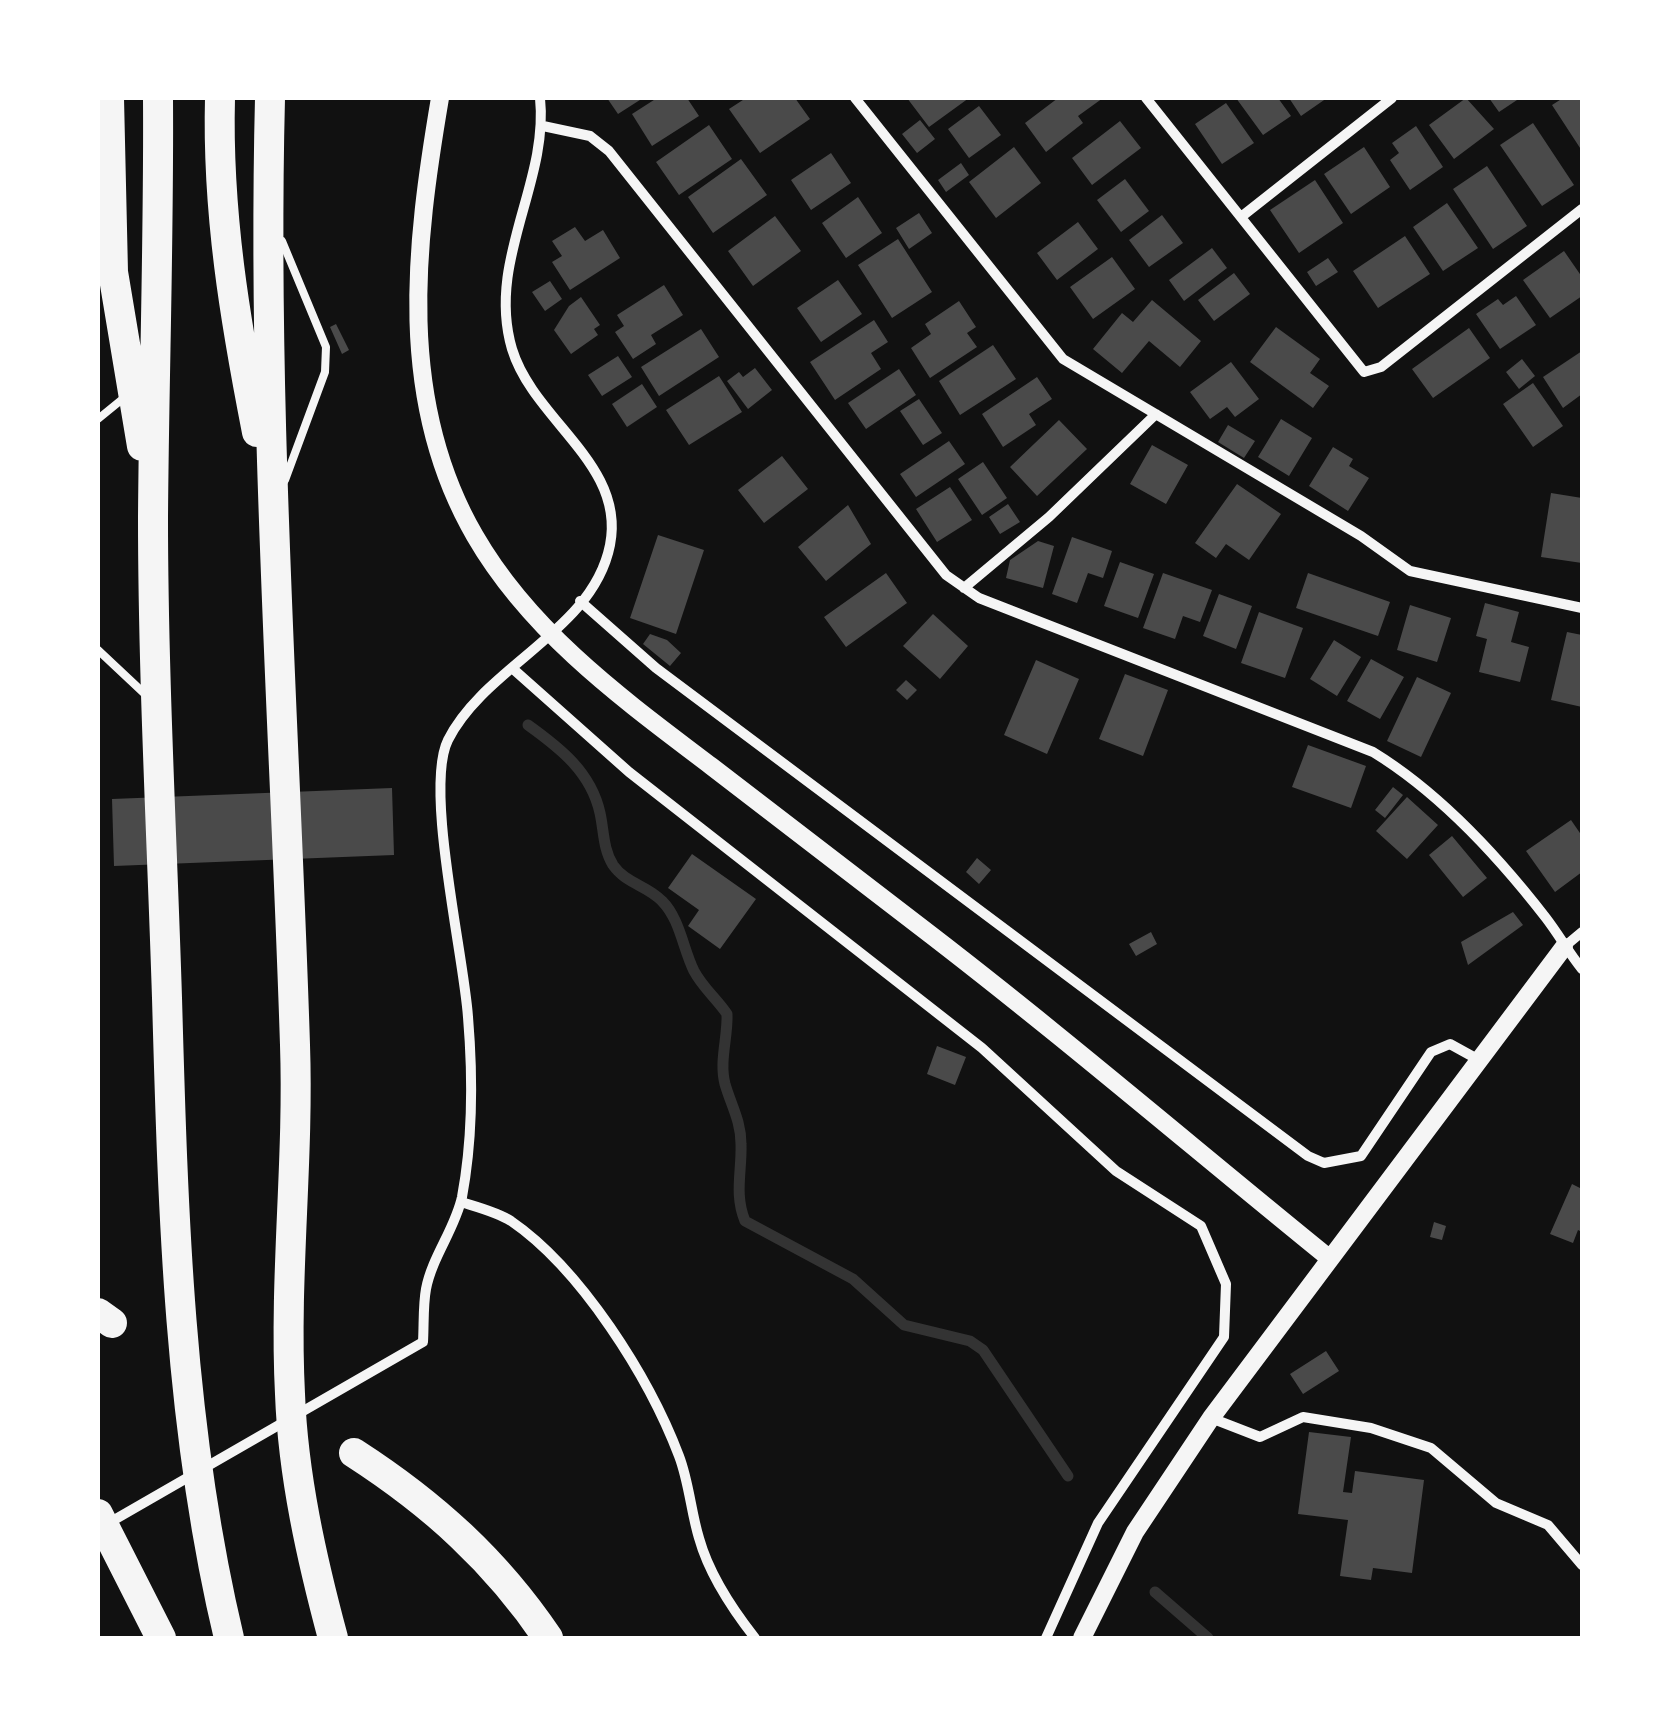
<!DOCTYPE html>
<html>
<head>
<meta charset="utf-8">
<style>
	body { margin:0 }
	#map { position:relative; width:1680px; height:1736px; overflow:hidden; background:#111; font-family:"Nunito Sans",sans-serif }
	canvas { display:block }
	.frame { position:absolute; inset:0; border:100px solid #fff; pointer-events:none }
</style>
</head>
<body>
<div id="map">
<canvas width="1680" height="1736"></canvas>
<div class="frame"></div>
</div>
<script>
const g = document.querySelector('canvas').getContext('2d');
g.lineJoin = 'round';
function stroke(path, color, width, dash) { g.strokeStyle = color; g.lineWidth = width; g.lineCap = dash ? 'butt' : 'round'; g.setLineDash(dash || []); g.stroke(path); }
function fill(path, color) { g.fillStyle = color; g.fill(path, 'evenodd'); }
stroke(new Path2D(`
	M528,725c32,23 63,47 72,88 4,18 3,36 13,52 13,19 34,20 49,36 18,18 21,48 32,70 9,17 23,28 33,43 1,23 -8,47 -2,70 6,21 16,37 16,60 1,27 -7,50 4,77l108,58 51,46 66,16 13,9 85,126
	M1155,1592l53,46`), '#333', 11);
fill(new Path2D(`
	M607,98h36l-25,16z
	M657,98h30l12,18 -47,30 -20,-32z
	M746,98h49l15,21 -50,34 -31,-44z
	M907,98h62l-40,29z
	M1058,98h45l-25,18 5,7 -37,29 -21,-29z
	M1236,98h42l13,18 -28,19z
	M1289,98h38l-26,18z
	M1466,98l28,31 -40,30 -25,-34z
	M1489,98h31l-21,14z
	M1563,98h19v53l-30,-46z
	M1226,103l28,40 -32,21 -27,-40z
	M979,106l22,29 -32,23 -21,-29z
	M920,120l15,19 -18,14 -15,-19z
	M1120,121l21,27 -49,37 -20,-27z
	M1533,123l41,62 -32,21 -42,-61z
	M709,125l23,34 -53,36 -23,-33z
	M1416,126l27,41 -33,23 -20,-30 9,-7 -7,-10z
	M1014,147l27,36 -45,35 -27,-36z
	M1364,147l26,40 -39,27 -27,-40z
	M831,153l20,30 -40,27 -20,-30z
	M741,159l26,36 -54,38 -25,-36z
	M961,163l8,12 -23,17 -8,-12z
	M1487,166l40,60 -34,23 -40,-60z
	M1125,179l24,32 -28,21 -24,-32z
	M1315,180l28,43 -44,30 -29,-43z
	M858,197l24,36 -36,25 -24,-35z
	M1447,203l31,45 -35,23 -30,-44z
	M919,213l13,20 -23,16 -13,-21z
	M1162,215l21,28 -34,24 -20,-27z
	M775,216l26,35 -48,35 -25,-35z
	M1078,222l20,27 -41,31 -20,-27z
	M575,227l10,14 18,-11 17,28 -50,32 -18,-28 10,-6 -10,-15z
	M1405,236l25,38 -52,34 -25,-37z
	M898,239l34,53 -40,26 -34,-53z
	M1212,248l15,20 -43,33 -15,-21z
	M1564,251l18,26v19l-32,22 -27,-38z
	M1112,257l23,32 -42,30 -23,-32z
	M1328,258l10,14 -22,14 -9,-14z
	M1234,273l16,21 -36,27 -16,-21z
	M838,280l24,34 -41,28 -24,-34z
	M550,281l12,18 -17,12 -13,-19z
	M664,285l19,30 -32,20 5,9 -23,15 -18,-27 9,-6 -7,-11z
	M1516,296l20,29 -36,24 -24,-35 22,-15 5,6z
	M581,297l19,28 -6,4 4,6 -27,19 -17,-24 15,-24z
	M1152,300l49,41 -21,26 -31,-26 -27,32 -29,-24 29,-36 11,9z
	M959,301l17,26 -9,6 10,14 -47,31 -19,-30 20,-14 -6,-10z
	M874,320l14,22 -17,11 10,16 -46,31 -25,-38z
	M336,324l13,26 -7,4 -12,-27z
	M1276,327l44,32 -10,14 19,13 -16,22 -63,-46z
	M1469,328l21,30 -57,40 -21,-29z
	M701,329l18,28 -60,39 -18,-29z
	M993,345l23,34 -56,36 -21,-34z
	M1582,351v43l-19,14 -20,-31z
	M618,356l14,21 -30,19 -14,-21z
	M1522,359l13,17 -16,13 -13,-17z
	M1231,362l28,37 -24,18 -8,-10 -17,12 -20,-27z
	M755,368l17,22 -24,19 -21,-28 12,-9 4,5z
	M899,369l17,26 -50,34 -18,-26z
	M719,376l23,36 -53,33 -23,-35z
	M1037,377l15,22 -23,15 7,11 -33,22 -21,-33z
	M1533,383l30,43 -30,21 -30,-43z
	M642,384l15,23 -30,20 -15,-23z
	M919,399l23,34 -19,12 -23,-34z
	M1281,419l31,19 -23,38 -31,-19z
	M1059,420l28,29 -50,47 -27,-29z
	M1228,425l27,16 -11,17 -26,-16z
	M949,441l16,23 -49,33 -16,-23z
	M1152,445l36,20 -22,39 -36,-20z
	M1333,447l20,12 -4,7 20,12 -21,33 -39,-25z
	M782,456l26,33 -44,34 -26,-33z
	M983,462l24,36 -25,17 -24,-36z
	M1237,484l44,30 -32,46 -23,-16 -10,14 -21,-15z
	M950,487l22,33 -35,22 -21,-33z
	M1551,493l31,5v65l-41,-6z
	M1008,504l12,18 -20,12 -11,-17z
	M848,505l23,39 -45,37 -28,-34z
	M658,535l46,15 -28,84 -46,-16z
	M1072,537l40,14 -9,27 -15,-5 -11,30 -25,-9z
	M1038,541l16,5 -11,42 -37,-10 4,-18z
	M1120,562l34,12 -16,44 -34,-12z
	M886,573l21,30 -61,44 -22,-30z
	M1163,573l49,17 -12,32 -17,-6 -8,23 -32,-11z
	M1308,573l82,29 -12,34 -82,-28z
	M1219,594l33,12 -16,43 -33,-13z
	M1485,603l34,9 -8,30 18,5 -9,35 -41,-10 8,-33 -11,-3z
	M1410,605l41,13 -14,44 -40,-12z
	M1259,612l44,16 -18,50 -44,-15z
	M933,614l35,32 -28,33 -37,-33z
	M1567,632l15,3v72l-31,-7z
	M650,634l17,6 14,13 -11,13 -27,-22z
	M1334,640l27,17 -24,39 -27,-17z
	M1371,659l33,18 -24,42 -33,-18z
	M1036,660l43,19 -32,75 -43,-19z
	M1125,674l43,16 -25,66 -44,-17z
	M1417,677l34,16 -30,64 -34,-16z
	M906,680l11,10 -10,10 -11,-10z
	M1308,745l58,21 -15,42 -59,-21z
	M1393,787l10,8 -18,23 -10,-8z
	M392,788l2,67 -280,11 -2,-67z
	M1407,797l31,28 -31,34 -31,-28z
	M1571,820l11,16v36l-27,20 -29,-41z
	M1452,836l35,42 -24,19 -34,-42z
	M692,854l64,45 -36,50 -32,-23 11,-16 -31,-22z
	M977,858l14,12 -12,14 -13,-12z
	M1513,912l10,13 -55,40 -7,-23z
	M1151,932l6,12 -21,12 -7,-12z
	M937,1046l29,11 -11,28 -28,-11z
	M1572,1184l10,5v43l-4,-2 -5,13 -23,-9z
	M1434,1222l12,4 -4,14 -12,-3z
	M1326,1351l13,20 -36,23 -13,-20z
	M1309,1432l42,5 -8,55 9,1 3,-22 69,9 -12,93 -39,-5 -2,12 -31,-4 8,-56 -50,-6z`), '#4a4a4a');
stroke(new Path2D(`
	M282,241l44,106 -1,25 -40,108
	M98,419l27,-22
	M98,650l49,46`), '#f5f5f5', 8);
stroke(new Path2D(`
	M855,98l208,261 298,177 49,35 172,37
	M1146,98l218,274 17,-5 201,-158
	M543,126l47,10 19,15 337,424 33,23 394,154c67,41 125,104 173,166 13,17 23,35 36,51
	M1241,217l151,-119
	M964,588l85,-71 107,-103
	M580,601l76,67 652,488 16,7 37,-7 70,-104 19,-8 29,16
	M512,668l117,104 353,276 134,123 85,55 25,58 -2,53 -126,186 -52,115
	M1564,947l18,-15
	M461,1202c16,5 36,10 50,19 70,48 138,156 168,235 10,26 12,56 20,82 10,36 34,72 56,100
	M1211,1418l49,19 43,-20 68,11 60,20 65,55 52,22 34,40
	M107,1524l316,-182c1,-18 0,-37 3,-53 6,-32 29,-60 36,-92 11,-59 11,-120 6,-180 -4,-61 -44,-229 -20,-277 37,-74 145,-109 162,-195 16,-81 -76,-124 -98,-196 -26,-88 37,-166 28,-251`), '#f5f5f5', 10);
stroke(new Path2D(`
	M440,98c-25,147 -44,302 35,438 56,97 149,164 236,230 69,53 138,106 207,159 140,107 274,222 411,333
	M1082,1638l53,-106 76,-114 353,-471`), '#f5f5f5', 18);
stroke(new Path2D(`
	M109,98l4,174 29,174
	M158,98c1,139 -4,279 -5,419 0,160 9,321 14,481 6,215 12,431 62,640
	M220,98c-3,114 15,222 37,334
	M270,98c-8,315 15,631 25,947 4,116 -11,233 -5,349 3,82 22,166 43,244
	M98,1313l14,10
	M354,1453c79,51 142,108 194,185
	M98,1514l63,124`), '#f5f5f5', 30);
</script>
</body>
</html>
